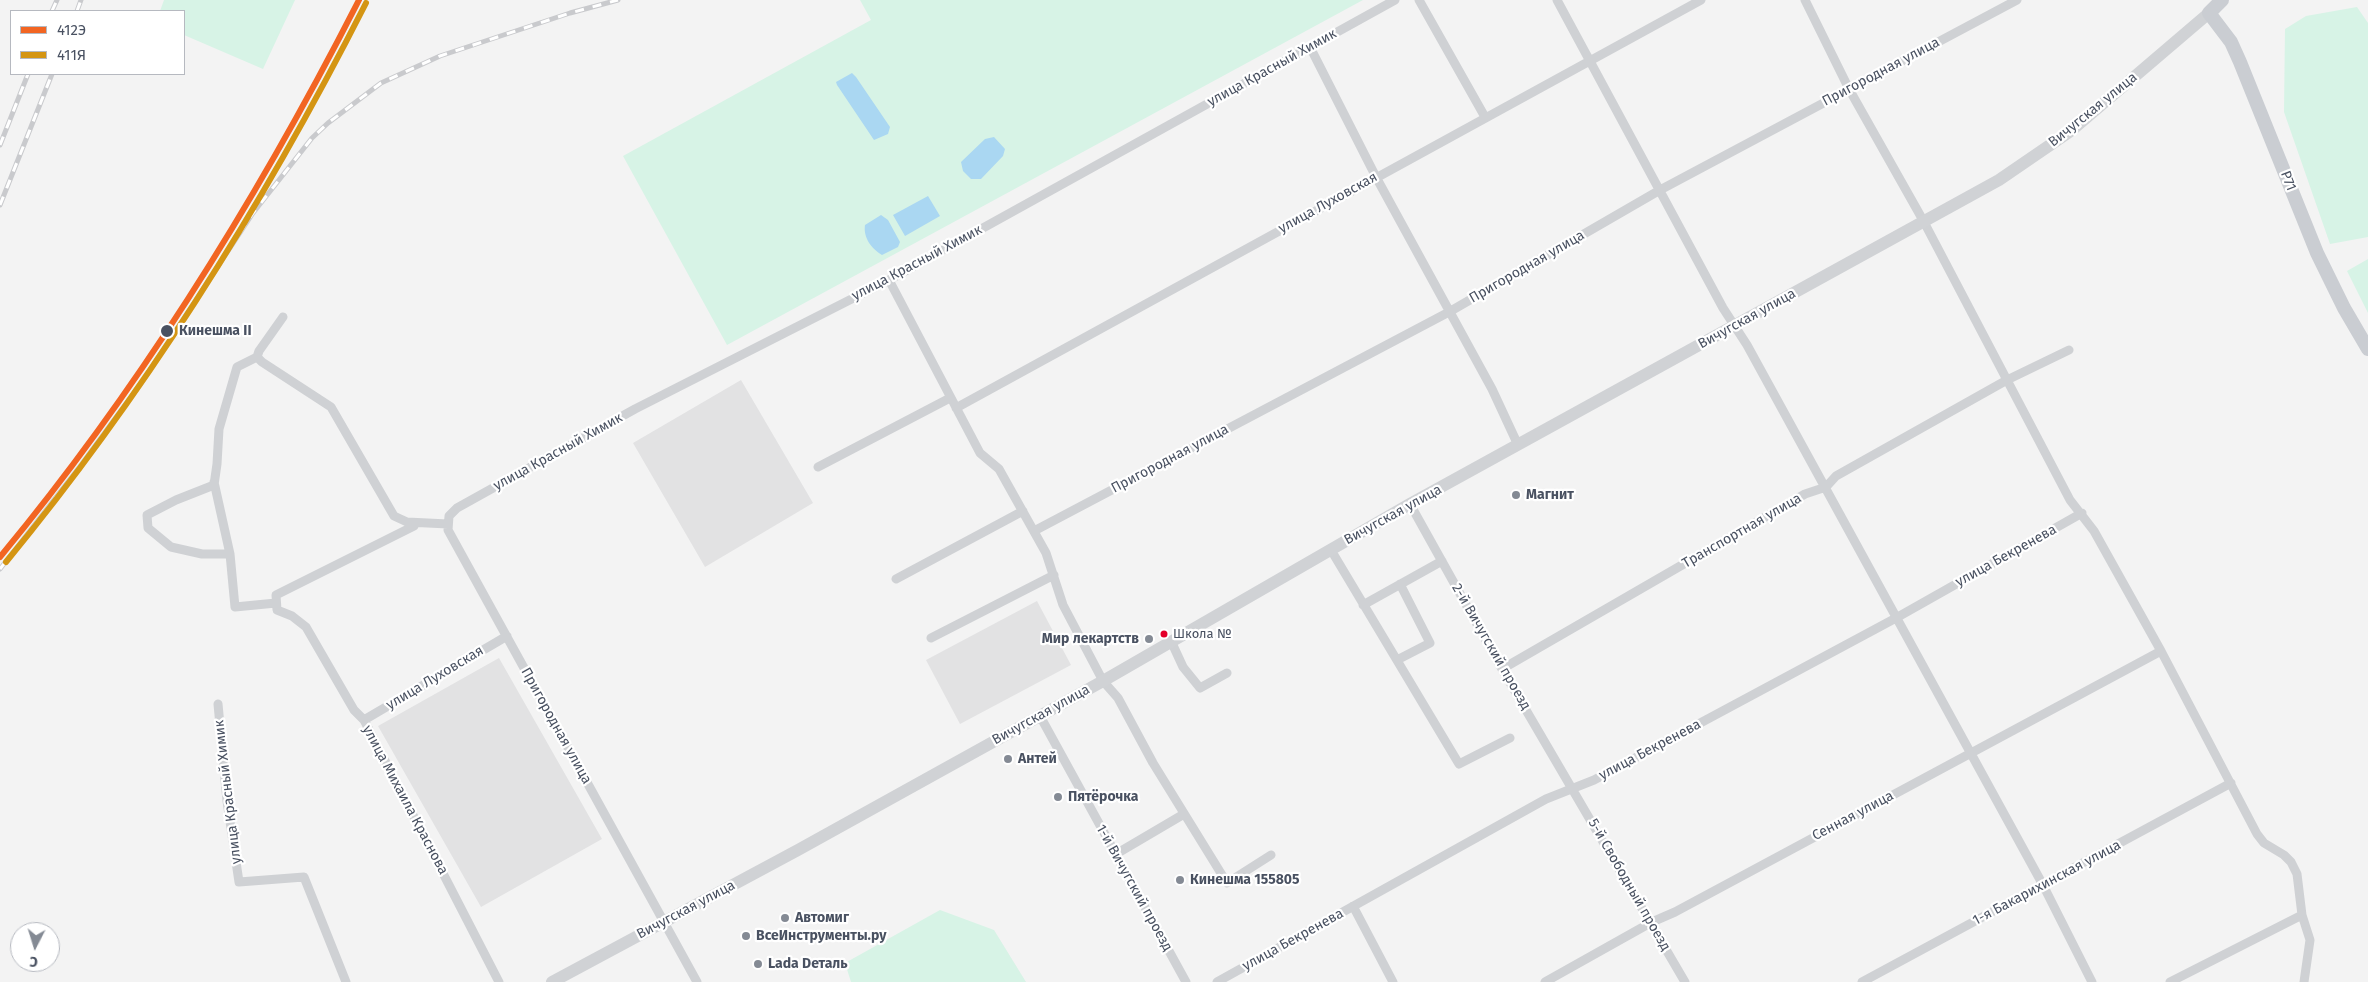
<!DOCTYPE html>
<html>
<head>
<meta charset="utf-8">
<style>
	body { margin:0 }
	#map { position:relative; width:2368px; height:982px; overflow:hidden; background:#f3f3f3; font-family:"Fira Sans",sans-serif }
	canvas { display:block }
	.legend { position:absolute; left:10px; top:10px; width:175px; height:65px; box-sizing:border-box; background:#fff; border:1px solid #b6b9c0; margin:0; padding:6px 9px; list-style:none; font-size:15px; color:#495161 }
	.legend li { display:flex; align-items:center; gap:10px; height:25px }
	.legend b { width:25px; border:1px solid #b6b9c0 }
	.north { position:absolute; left:10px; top:922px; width:50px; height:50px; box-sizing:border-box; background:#fff; border:1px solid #b6b9c0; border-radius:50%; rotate:185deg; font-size:14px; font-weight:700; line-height:20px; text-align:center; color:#495161 }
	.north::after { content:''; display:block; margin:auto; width:18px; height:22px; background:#848a94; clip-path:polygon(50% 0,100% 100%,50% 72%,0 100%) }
</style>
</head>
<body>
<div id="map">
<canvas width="2368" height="982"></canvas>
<ul class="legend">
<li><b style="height:6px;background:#f26522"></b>412Э</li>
<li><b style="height:6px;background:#d49513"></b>411Я</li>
</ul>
<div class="north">С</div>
</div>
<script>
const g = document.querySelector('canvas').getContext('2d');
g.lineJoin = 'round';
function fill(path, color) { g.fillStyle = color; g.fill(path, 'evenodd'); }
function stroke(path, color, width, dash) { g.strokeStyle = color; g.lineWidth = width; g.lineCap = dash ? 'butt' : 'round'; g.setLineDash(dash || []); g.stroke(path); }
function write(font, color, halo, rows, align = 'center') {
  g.font = font + ' "Fira Sans",sans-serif'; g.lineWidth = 4.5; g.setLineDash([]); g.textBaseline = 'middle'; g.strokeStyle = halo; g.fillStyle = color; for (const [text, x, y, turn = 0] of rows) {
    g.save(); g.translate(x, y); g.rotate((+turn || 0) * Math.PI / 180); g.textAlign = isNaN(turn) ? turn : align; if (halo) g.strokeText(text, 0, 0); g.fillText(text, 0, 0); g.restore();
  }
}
fill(new Path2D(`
	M741,380l72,123 -108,64 -72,-124z
	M1037,601l34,64 -111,59 -34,-64z
	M499,658l103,181 -121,68 -103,-181z`), '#e2e2e3');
fill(new Path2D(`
	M164,0h131l-32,69 -79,-34v-24h-24z
	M860,0h503l-636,345 -104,-189 248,-136z
	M2357,7l11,16v214l-38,7 -46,-132 1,-83 21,-13z
	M2368,259v54l-21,-42z
	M940,910l54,20 32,52h-175l-6,-19z`), '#d7f3e6');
fill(new Path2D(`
	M852,73l4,4 34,50 -2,7 -14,6 -37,-55 -1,-3z
	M994,137l11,12 -2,7 -22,23h-10l-8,-8 -2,-9 24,-23z
	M928,196l12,20 -35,20 -12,-21z
	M881,215l7,5 12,22 -2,5 -16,8c-10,-6 -19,-17 -17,-30z`), '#aad7f2');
stroke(new Path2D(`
	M1419,0l66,117
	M1557,0l166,308 24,37 296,540 49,97
	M1805,0l44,89 75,133 146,278 24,31 67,120 96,183 7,9 20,12 7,7 6,12 5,41 8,25 -6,42
	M1310,47l66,130 116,212 26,56
	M889,280l91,173 19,16 47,84 17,52 40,76 15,17 35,65 74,120 44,-28
	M283,317l-24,34 -2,6 5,5 69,45 63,109 13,6 41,2
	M257,357l-20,10 -18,62 -2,35 -3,21 -38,15 -29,15 1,13 23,19 31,7h28l5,53 41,-4
	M956,408l745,-408
	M818,467l132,-69
	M214,482l16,72
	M1410,504l92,165 183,313
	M414,526l-138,69 1,15 15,6 14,11 48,83 10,10 135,262
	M1034,531l415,-219 211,-122 357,-190
	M1331,550l128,214 51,-26
	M896,579l127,-68
	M1363,605l79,-44
	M931,638l123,-63
	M1171,641l12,26 17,21 27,-15
	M1397,660l33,-17 -30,-59
	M1502,669l303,-175 21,-7 10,-11 171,-96 62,-30
	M218,704l9,97 12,81 65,-5 42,105
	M1040,716l146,266
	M364,720l143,-84
	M1116,854l68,-40
	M1353,906l40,76
	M697,982l-249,-452 1,-14 8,-8 178,-99 254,-129 506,-280
	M1217,982l329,-183 48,-19 302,-162 186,-105
	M1545,982l107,-60 23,-10 486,-261
	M1862,982l369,-199
	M2170,982l132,-67`), '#cfd1d4', 9);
stroke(new Path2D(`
	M552,982l246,-132 305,-169 307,-177 589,-324 73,-50 137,-117`), '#d0d2d5', 12);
stroke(new Path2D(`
	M2222,0l-13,13 22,29 9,20 77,191 27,55 24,41`), '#cacdd2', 14);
const rail = new Path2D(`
	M52,11l5,-11
	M77,11l4,-11
	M0,145l28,-71
	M0,205l52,-131
	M0,569l81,-104 63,-86 109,-166 59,-75 16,-15 53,-40 59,-27 130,-43 48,-13`);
stroke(rail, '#c9cacd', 5);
stroke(rail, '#fff', 3, [9]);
stroke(new Path2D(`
	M0,557c141,-170 259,-361 359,-557`), '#f26522', 6);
stroke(new Path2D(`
	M6,562c141,-171 260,-362 360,-559`), '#d49513', 6);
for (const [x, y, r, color] of [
	[167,331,7,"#495161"],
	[1516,495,5,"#848a94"],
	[1164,634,4.5,"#e4002b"],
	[1149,639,5,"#848a94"],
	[1008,759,5,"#848a94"],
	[1058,797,5,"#848a94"],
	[1180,880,5,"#848a94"],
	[785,918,5,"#848a94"],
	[746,936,5,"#848a94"],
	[758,964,5,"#848a94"]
]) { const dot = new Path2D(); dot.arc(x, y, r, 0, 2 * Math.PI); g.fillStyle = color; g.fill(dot); stroke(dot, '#fff', 2); }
write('13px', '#495161', '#fff', [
	["Школа №",1173,634]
], 'left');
write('14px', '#495161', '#fff', [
	["улица Красный Химик",1272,68,-29],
	["Пригородная улица",1881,72,-28],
	["Вичугская улица",2093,110,-39],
	["Р71",2288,181,69],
	["улица Луховская",1328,203,-29],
	["улица Красный Химик",917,263,-28],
	["Пригородная улица",1527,267,-30],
	["Вичугская улица",1747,319,-29],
	["улица Красный Химик",558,452,-29],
	["Пригородная улица",1170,459,-28],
	["Вичугская улица",1393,515,-29],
	["Транспортная улица",1742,531,-30],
	["улица Бекренева",2006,556,-29],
	["2-й Вичугский проезд",1491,647,60],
	["улица Луховская",435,678,-31],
	["Вичугская улица",1041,715,-29],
	["Пригородная улица",556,726,61],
	["улица Бекренева",1650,750,-28],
	["улица Красный Химик",228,792,-97],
	["улица Михаила Краснова",405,800,62],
	["Сенная улица",1853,816,-28],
	["1-я Бакарихинская улица",2047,883,-28],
	["5-й Свободный проезд",1629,885,60],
	["1-й Вичугский проезд",1134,888,61],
	["Вичугская улица",686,910,-28],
	["улица Бекренева",1293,940,-29]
]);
write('bold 14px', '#495161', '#fff', [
	["Кинешма II",179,331]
], 'left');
write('bold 14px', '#495161', '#fff', [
	["Магнит",1526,495],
	["Мир лекартств",1139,639,"right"],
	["Антей",1018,759],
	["Пятёрочка",1068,797],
	["Кинешма 155805",1190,880],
	["Автомиг",795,918],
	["ВсеИнструменты.ру",756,936],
	["Lada Dеталь",768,964]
], 'left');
</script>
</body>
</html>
